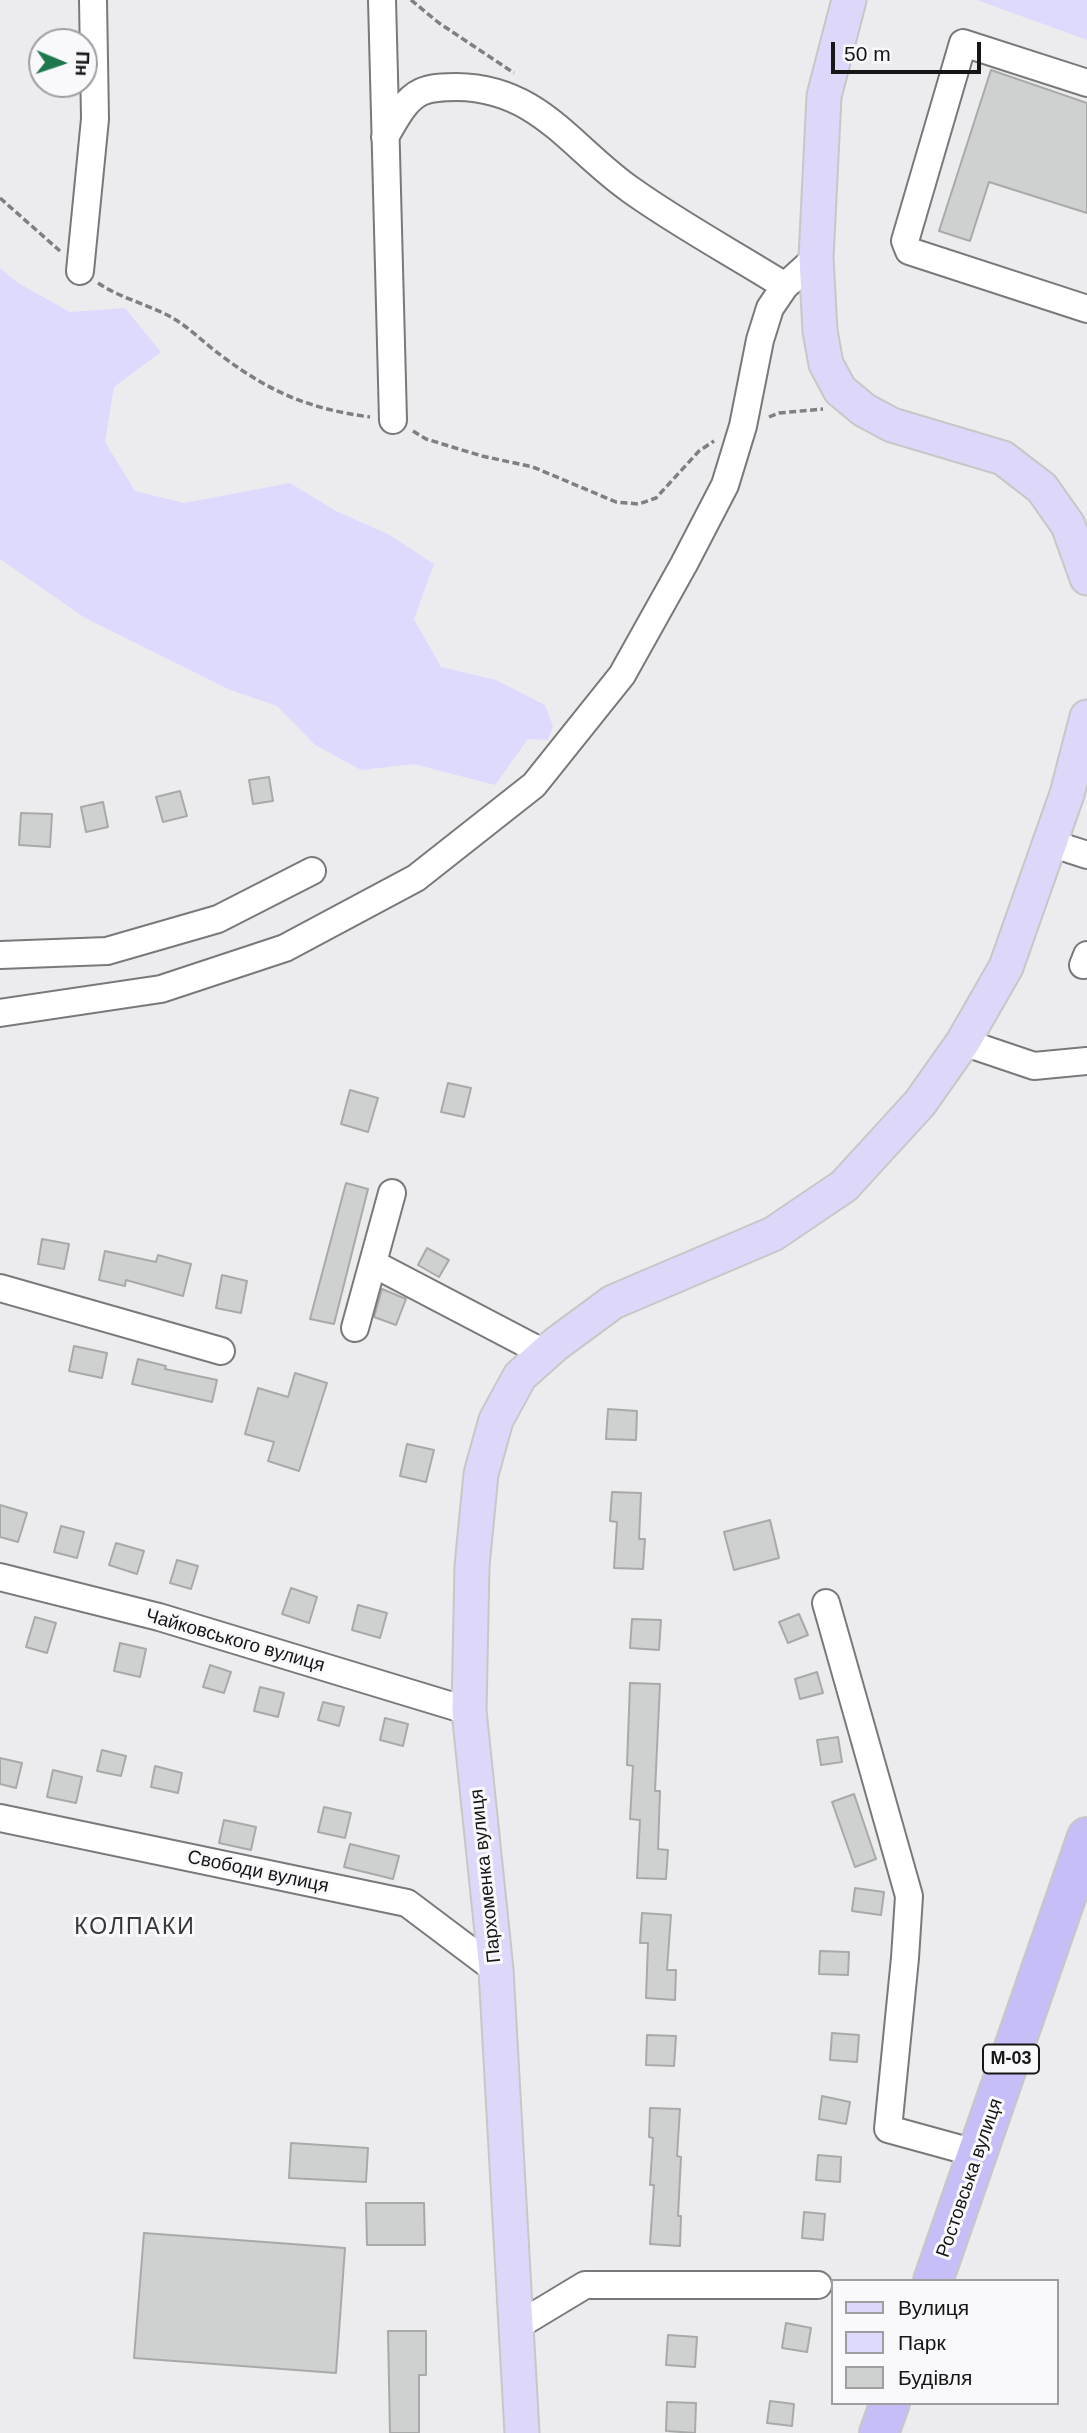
<!DOCTYPE html>
<html>
<head>
<meta charset="utf-8">
<style>
	body { margin:0 }
	#map { position:relative; width:1087px; height:2433px; overflow:hidden; background:#ececef; font-family:Helvetica,sans-serif }
	canvas { display:block }
	.legend { position:absolute; left:831px; top:2279px; width:228px; height:126px; box-sizing:border-box; background:#f9f9fc; border:2px solid #9e9ea0; margin:0; padding:9px 12px; list-style:none; font-size:21px; color:#161617 }
	.legend li { display:flex; align-items:center; gap:14px; height:35px }
	.legend b { width:35px; border:2px solid #9e9ea0 }
	.north { position:absolute; left:28px; top:28px; width:70px; height:70px; box-sizing:border-box; background:#f9f9fc; border:2px solid #9e9ea0; border-radius:50%; rotate:92deg; font-size:19px; font-weight:700; line-height:28px; text-align:center; color:#161617 }
	.north::after { content:''; display:block; margin:auto; width:24px; height:32px; background:#1f784d; clip-path:polygon(50% 0,100% 100%,50% 72%,0 100%) }
	.scale { position:absolute; left:831px; top:42px; width:150px; height:32px; box-sizing:border-box; border:4px solid #161617; border-top:0; padding-left:9px; font-size:21px; line-height:24px; white-space:nowrap; color:#161617; -webkit-text-stroke:5px #f9f9fc; paint-order:stroke }
</style>
</head>
<body>
<div id="map">
<canvas width="1087" height="2433"></canvas>
<ul class="legend">
<li><b style="height:9px;background:#ddd8fa"></b>Вулиця</li>
<li><b style="height:19px;background:#dedafd"></b>Парк</li>
<li><b style="height:19px;background:#ced1cf"></b>Будівля</li>
</ul>
<div class="north">Пн</div>
<div class="scale">50 m</div>
</div>
<script>
const g = document.querySelector('canvas').getContext('2d');
g.lineJoin = 'round';
function fill(path, color) { g.fillStyle = color; g.fill(path, 'evenodd'); }
function stroke(path, color, width, dash) { g.strokeStyle = color; g.lineWidth = width; g.lineCap = dash ? 'butt' : 'round'; g.setLineDash(dash || []); g.stroke(path); }
function write(font, color, halo, rows, align = 'center') {
  g.font = font + ' Helvetica,sans-serif'; g.lineWidth = 6; g.setLineDash([]); g.textBaseline = 'middle'; g.strokeStyle = halo; g.fillStyle = color; for (const [text, x, y, turn = 0] of rows) {
    g.save(); g.translate(x, y); g.rotate((+turn || 0) * Math.PI / 180); g.textAlign = isNaN(turn) ? turn : align; if (halo) g.strokeText(text, 0, 0); g.fillText(text, 0, 0); g.restore();
  }
}
fill(new Path2D(`
	M977,0h110v40z
	M0,268l18,15 52,29 55,-4 36,44 -47,35 -9,55 30,49 49,12 106,-20 46,28 52,23 46,30 -20,55 27,48 55,13 49,25 8,21 -5,14 -20,-1 -33,46 -81,-21 -53,6 -46,-25 -38,-39 -49,-17 -143,-71 -85,-59z`), '#dedafd');
const building = new Path2D(`
	M991,70l96,33v110l-98,-31 -19,59 -31,-10z
	M269,777l4,24 -20,3 -4,-24z
	M180,791l7,25 -24,6 -7,-25z
	M103,802l5,25 -22,5 -5,-25z
	M21,813l31,1 -2,33 -31,-2z
	M448,1083l23,5 -7,29 -23,-5z
	M350,1090l28,8 -10,34 -27,-8z
	M346,1183l22,6 -34,135 -24,-5z
	M42,1239l27,5 -5,25 -26,-5z
	M427,1248l22,12 -10,17 -21,-12z
	M105,1251l51,11 2,-7 33,9 -8,32 -57,-16 -1,6 -26,-6z
	M222,1275l25,6 -6,32 -25,-5z
	M382,1289l24,10 -10,26 -22,-8z
	M74,1346l33,7 -5,25 -33,-7z
	M138,1359l28,7 -1,3 52,11 -5,22 -80,-18z
	M295,1373l32,10 -28,88 -31,-10 6,-19 -29,-8 13,-46 30,9z
	M608,1409l29,2 -1,29 -30,-1z
	M407,1444l27,6 -8,32 -26,-6z
	M612,1492l29,1 -2,46h6l-2,30 -29,-1 3,-46 -7,-1z
	M0,1505l27,8 -9,29 -18,-5z
	M770,1520l9,38 -45,12 -10,-38z
	M61,1526l23,6 -7,26 -23,-6z
	M116,1543l28,8 -7,23 -28,-9z
	M177,1560l21,6 -7,23 -21,-6z
	M291,1588l26,9 -8,26 -27,-9z
	M358,1605l29,8 -7,25 -28,-8z
	M799,1614l9,21 -20,8 -9,-21z
	M35,1617l21,6 -9,30 -21,-6z
	M632,1619l29,1 -2,30 -29,-2z
	M120,1643l26,6 -6,28 -26,-6z
	M210,1665l21,7 -7,21 -21,-6z
	M817,1672l6,21 -23,6 -5,-20z
	M630,1683l30,1 -5,107h5l-2,58 10,1 -2,29 -29,-1 3,-58 -10,-1 3,-53 -6,-1z
	M260,1687l24,6 -6,24 -24,-6z
	M323,1702l21,5 -5,19 -21,-6z
	M385,1718l23,6 -5,22 -23,-6z
	M838,1737l4,25 -21,3 -4,-25z
	M102,1750l24,6 -5,20 -24,-5z
	M0,1758l22,5 -6,25 -16,-4z
	M155,1766l27,7 -4,20 -27,-6z
	M53,1770l29,7 -6,26 -29,-6z
	M854,1794l22,65 -21,8 -23,-65z
	M324,1807l27,6 -6,25 -27,-6z
	M224,1820l32,7 -5,23 -32,-7z
	M350,1844l49,12 -6,23 -49,-12z
	M855,1888l29,4 -3,23 -29,-4z
	M642,1913l29,2 -4,55h9l-1,30 -29,-2 2,-55h-8z
	M820,1951l29,1 -1,23 -29,-1z
	M832,2033l27,2 -2,27 -27,-2z
	M647,2035l29,1 -2,30 -28,-1z
	M822,2096l28,6 -4,22 -27,-5z
	M650,2108l30,1 -3,47 4,1 -3,59h3l-1,30 -30,-2 4,-59h-4l3,-47 -4,-1z
	M291,2143l77,5 -2,34 -77,-4z
	M818,2155l23,2 -1,25 -24,-2z
	M366,2203h58l1,42h-58z
	M804,2212l21,2 -2,26 -21,-2z
	M144,2233l201,15 -9,125 -202,-15z
	M786,2323l25,5 -4,24 -25,-4z
	M388,2331h38v44h-7v58h-29z
	M668,2335l29,2 -2,30 -29,-2z
	M770,2401l24,3 -2,22 -25,-3z
	M667,2402l29,1 -1,30 -29,-2z`);
fill(building, '#ced1cf');
stroke(building, '#a7aaa8', 2);
const minor = new Path2D(`
	M382,0l11,420
	M1087,83l-124,-40 -58,198 4,10 178,58
	M385,137c9,-15 19,-37 36,-45 11,-5 25,-5 36,-5 82,1 114,61 174,103 49,35 103,64 154,96
	M80,271l15,-152 -2,-119
	M1050,843l37,12
	M0,955l107,-4 111,-32 94,-48
	M1083,965l4,-10
	M0,1013l161,-24 124,-41 131,-70 118,-93 88,-110 62,-111 41,-79 18,-59 17,-86 10,-32 15,-22 31,-28
	M963,1042l71,24 53,-5
	M374,1264l170,89
	M0,1288l221,63
	M355,1328l37,-135
	M0,1577l159,40 310,94
	M826,1603l83,293 -4,62 -17,171 91,25
	M0,1818l407,85 89,67
	M517,2326l68,-41h233`);
const major = new Path2D(`
	M849,0l-25,96 -8,162 4,73 6,33 14,26 24,20 28,15 111,33 39,30 26,37 19,53
	M522,2433l-26,-463 -27,-259 3,-145 9,-92 15,-54 24,-44 36,-32 57,-42 160,-68 71,-48 76,-83 43,-61 43,-75 61,-173 20,-77`);
const highway = new Path2D(`
	M933,2281l154,-444
	M879,2433l11,-30`);
stroke(minor, '#79797c', 30);
stroke(major, '#c7c7c7', 37);
stroke(highway, '#c7c7c7', 42);
stroke(new Path2D(`
	M411,0l28,23 75,50
	M0,198l60,53
	M98,283c22,15 49,21 73,34 18,10 34,27 51,39 49,37 88,53 148,61
	M769,417l10,-4 44,-4
	M413,431l13,8 56,17 51,11 83,35 23,2 17,-6 43,-47 15,-10`), '#7f7f81', 3.5, [7, 3.5]);
stroke(minor, '#fff', 26);
stroke(major, '#ddd8fa', 33);
stroke(highway, '#c6bef6', 38);
for (const [x, y, w] of [
	[1011,2059,56]
]) { const box = new Path2D(); box.roundRect(x - w / 2, y - 14.5, w, 29, 5); g.fillStyle = '#f9f9fc'; g.fill(box); stroke(box, '#161617', 2); }
write('bold 18px', '#161617', null, [
	["М-03",1011,2059]
]);
write('19px', '#161617', '#f9f9fc', [
	["Чайковського вулиця",235,1641,16],
	["Свободи вулиця",258,1872,12],
	["Пархоменка вулиця",486,1876,-96],
	["Ростовська вулиця",970,2178,-71]
]);
g.letterSpacing = '2px';
write('23px', '#373739', '#f9f9fc', [
	["КОЛПАКИ",135,1928]
]);
g.letterSpacing = '0px';
</script>
</body>
</html>
